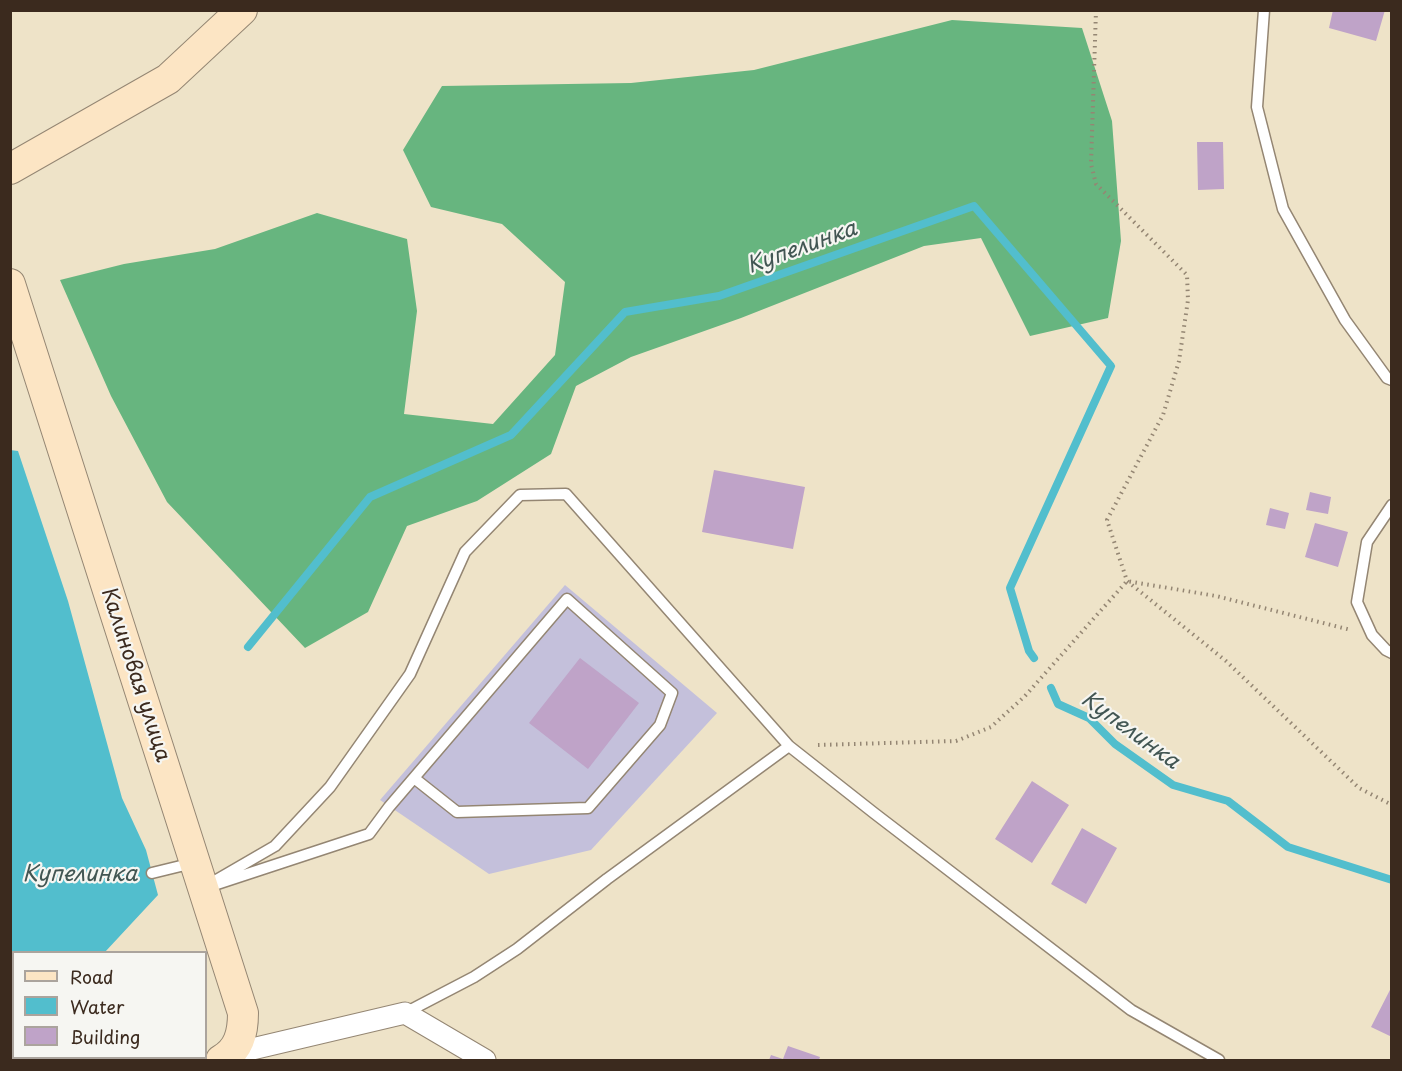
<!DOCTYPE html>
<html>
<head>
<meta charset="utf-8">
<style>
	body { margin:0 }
	#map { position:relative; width:1402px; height:1071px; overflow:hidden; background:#eee3c8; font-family:"Playpen Sans",sans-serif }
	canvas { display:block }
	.frame { position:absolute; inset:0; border:12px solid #3b2a1e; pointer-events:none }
	.legend { position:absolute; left:12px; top:951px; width:195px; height:108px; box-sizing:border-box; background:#f6f6f2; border:2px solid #aba49d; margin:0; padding:8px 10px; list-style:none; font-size:18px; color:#3b2a1e }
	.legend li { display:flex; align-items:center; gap:12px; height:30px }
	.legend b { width:30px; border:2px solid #aba49d }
</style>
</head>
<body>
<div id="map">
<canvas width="1402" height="1071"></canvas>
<div class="frame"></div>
<ul class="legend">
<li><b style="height:8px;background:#fce5c4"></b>Road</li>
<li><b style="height:16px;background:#52becd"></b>Water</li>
<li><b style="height:16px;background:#bfa3c8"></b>Building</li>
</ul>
</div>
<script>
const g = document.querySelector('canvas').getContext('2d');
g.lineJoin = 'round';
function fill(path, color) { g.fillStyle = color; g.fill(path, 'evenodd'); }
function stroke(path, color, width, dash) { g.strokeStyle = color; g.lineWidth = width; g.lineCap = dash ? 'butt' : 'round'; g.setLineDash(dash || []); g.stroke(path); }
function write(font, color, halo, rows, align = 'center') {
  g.font = font + ' "Playpen Sans",sans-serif'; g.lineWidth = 4.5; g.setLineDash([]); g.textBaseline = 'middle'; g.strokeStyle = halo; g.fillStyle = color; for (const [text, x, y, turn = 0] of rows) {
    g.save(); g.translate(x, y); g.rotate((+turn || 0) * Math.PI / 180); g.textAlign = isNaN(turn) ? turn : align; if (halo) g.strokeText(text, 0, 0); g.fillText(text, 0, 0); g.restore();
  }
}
fill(new Path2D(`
	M565,585l152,128 -126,137 -102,24 -109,-74z`), '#c4c0db');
fill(new Path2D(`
	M952,20l130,8 30,93 9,120 -13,77 -78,18 -49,-98 -57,8 -183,72 -110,39 -55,29 -25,68 -74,47 -70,25 -39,86 -63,36 -138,-146 -56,-106 -51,-116 64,-16 91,-15 102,-36 90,26 10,72 -13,103 89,10 62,-69 10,-73 -63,-58 -71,-17 -28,-57 39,-64 189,-3 123,-13z`), '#67b57f');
fill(new Path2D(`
	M10,450l8,1 50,150 54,197 24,52 12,45 -53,57h-91l-1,56 -2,2z`), '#52becd');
stroke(new Path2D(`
	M248,647l122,-150 141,-62 114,-123 94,-16 255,-90 137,160 -101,222 19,63 5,7
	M1051,688l7,16 31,14 26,26 58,41 55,16 60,46 104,33`), '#52becd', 8);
fill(new Path2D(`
	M1333,10h52l-9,31 -47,-13z
	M1197,142h26l1,47 -26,1z
	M714,470l91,17 -12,62 -91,-17z
	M1310,492l21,5 -3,17 -22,-4z
	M1270,508l19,5 -4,16 -19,-4z
	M1315,523l33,9 -10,35 -33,-10z
	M580,658l59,45 -51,66 -59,-46z
	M1032,781l37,24 -37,58 -37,-24z
	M1082,828l35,20 -31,56 -35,-20z
	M1392,986v51l-21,-10z
	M788,1046l32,11 -1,3h-50l2,-5 12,4z`), '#bfa3c8');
const lane = new Path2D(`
	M1264,10l-7,97 26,102 62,111 42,58 5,2
	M1392,505l-25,37 -10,60 15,33 14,15 6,3
	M152,873l41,-10
	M217,884l152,-50 20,-27 178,-208 105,94 -12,32 -72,83 -131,4 -43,-34
	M206,886l69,-40 55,-59 80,-113 55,-122 55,-57 46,-1 223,252 85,67 257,197 88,50
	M405,1013l69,-36 43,-28 90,-70 182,-133`);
const street = new Path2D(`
	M231,1054l174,-41 80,47`);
const secondary = new Path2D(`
	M10,169l158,-90 74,-69
	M10,284l233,729c0,20 -4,37 -22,47`);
stroke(lane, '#948673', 13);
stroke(street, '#948673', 23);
stroke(secondary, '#948673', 32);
stroke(new Path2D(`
	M1096,10l-5,154 5,20 91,91 1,25 -9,61 -16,54 -56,105 20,61 99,80 133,127 33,17
	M818,745l138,-4 35,-14 34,-31 102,-115 89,15 135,34`), '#948673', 4, [1.5, 4.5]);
stroke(lane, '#fff', 10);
stroke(street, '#fff', 21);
stroke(secondary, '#fce5c4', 30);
write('21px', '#3b2a1e', '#f6f6f2', [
	["Калиновая улица",135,675,72]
]);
write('italic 22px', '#425653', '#f6f6f2', [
	["Купелинка",802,248,-20],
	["Купелинка",1130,731,36],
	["Купелинка",80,875]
]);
</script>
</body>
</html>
